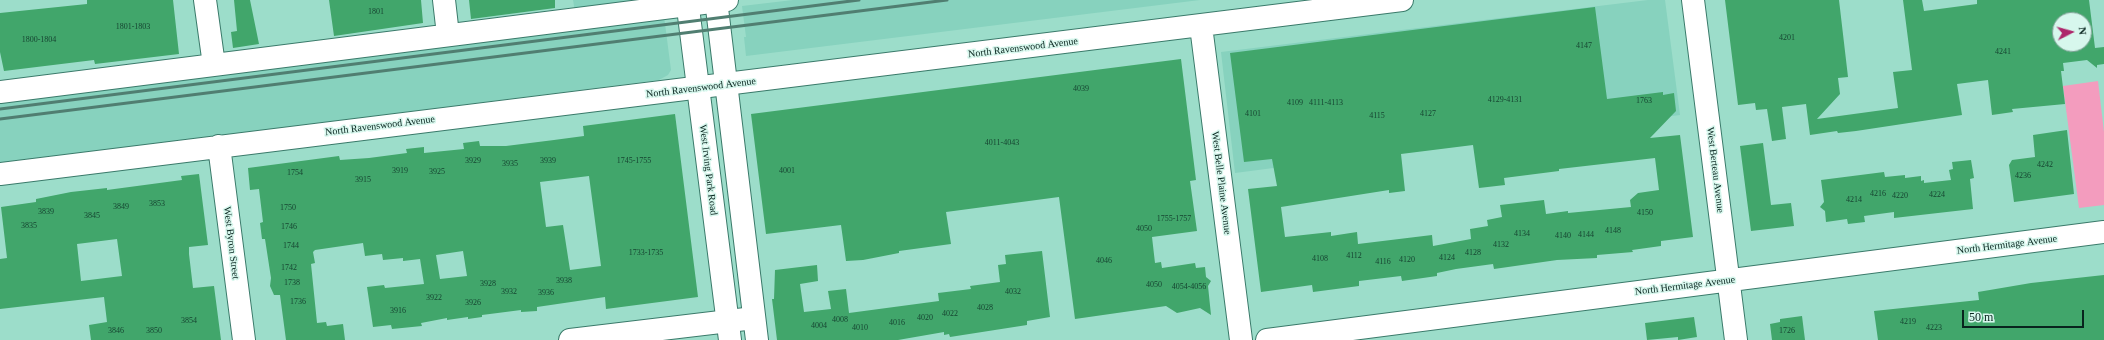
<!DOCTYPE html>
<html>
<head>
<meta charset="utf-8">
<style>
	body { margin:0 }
	#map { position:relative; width:2104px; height:340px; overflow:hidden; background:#9cddca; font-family:Georgia,serif }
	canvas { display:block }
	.north { position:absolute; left:2052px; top:12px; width:40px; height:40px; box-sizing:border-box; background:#d7f7ed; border:1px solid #84a39a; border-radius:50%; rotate:84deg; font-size:11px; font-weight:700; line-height:16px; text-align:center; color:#08241e }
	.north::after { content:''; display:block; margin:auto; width:14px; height:18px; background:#ad266b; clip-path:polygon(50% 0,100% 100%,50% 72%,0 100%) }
	.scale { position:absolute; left:1962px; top:310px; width:122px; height:18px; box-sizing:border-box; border:2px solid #08241e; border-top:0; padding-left:5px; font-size:12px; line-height:14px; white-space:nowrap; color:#08241e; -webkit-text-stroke:3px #d7f7ed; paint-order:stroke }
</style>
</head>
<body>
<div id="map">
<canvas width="2104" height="340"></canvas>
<div class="north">N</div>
<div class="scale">50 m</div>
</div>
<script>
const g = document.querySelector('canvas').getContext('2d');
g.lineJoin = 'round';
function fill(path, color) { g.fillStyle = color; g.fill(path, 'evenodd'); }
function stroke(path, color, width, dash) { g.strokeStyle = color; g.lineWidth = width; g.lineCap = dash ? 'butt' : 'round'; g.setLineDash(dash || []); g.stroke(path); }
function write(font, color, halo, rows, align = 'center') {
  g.font = font + ' Georgia,serif'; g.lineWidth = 3; g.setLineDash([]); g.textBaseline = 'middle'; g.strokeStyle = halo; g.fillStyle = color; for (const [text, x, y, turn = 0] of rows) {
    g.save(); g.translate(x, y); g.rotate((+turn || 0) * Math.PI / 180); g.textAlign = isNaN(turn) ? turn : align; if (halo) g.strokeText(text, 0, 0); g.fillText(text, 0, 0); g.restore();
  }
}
fill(new Path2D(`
	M573,0h85l-83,12z
	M793,0h407l-454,56 -2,-19h2l-4,-31z
	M1648,0h17l15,115 -445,58 -14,-121z
	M664,16l7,54 -3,5 -9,5 -659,83v-63z`), '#87d2be');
fill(new Path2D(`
	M2098,81l6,51v73l-25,3 -16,-122z`), '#f39cbe');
fill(new Path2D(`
	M87,0h86l6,54 -84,10 -1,-4 -90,11 -4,-19v-39l87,-9z
	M234,0h16l9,44 -26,4 -2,-16 6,-1z
	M329,0h92l2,23 -89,13z
	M469,0h86v8l-84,11z
	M1725,0h114l9,77 -10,1 2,16 -23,25 81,-11 -5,-36 19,-2 -9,-70h19l2,11 53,-7v-4h112l6,48 9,-1v17l-7,1v3l-10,-8 -24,3 1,8h-3l4,33 -53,5 1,3 -21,3 -4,-35 -31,4 5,31 -106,16 -18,2 -1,-2 -27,4 -4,-31 -24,3 4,32 -14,2 -5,-32 -11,1 -1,-7 -17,2zM2060,20h24v24h-24z
	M1595,7l12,92 56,-7v3l11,-2 2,18 -26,27 30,-3 13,102 -32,4v5l-29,4 1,2 -36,3v3l-40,2 -63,9 -1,-5 -37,5 -19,4v3l-35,5 -1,-5 -42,5v5l-46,6 -1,-7 -51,7 -13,-103 29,-3 -5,-27 -28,3 -14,-109zM1473,145l6,43 26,-3 -1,-7 55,-7v-2l96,-11 4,32 -21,3 -8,7 1,7 -63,6v-2l-22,3 -2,-14 -44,5 2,12 -15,3 1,6 -18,3 1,10 -38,7 -1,-11 -74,9 -1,-12 -26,4v-4l-46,5 -4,-30 108,-17v3l16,-2 -4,-37z
	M1181,59l15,121 -6,1 7,50 -45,6 3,26 6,-1 1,6 33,-5 1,5 9,-1 1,10 5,4 -3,5 3,29 -11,-7 -23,5 -11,-7 -91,13 -16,-122 -113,15 5,32 -52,7v2l-36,7 -17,1 -5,-36 -75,9 -15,-120z
	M675,114l23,183 -92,12 -1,-12 -68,10v4l-16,1v-2l-39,5v2l-14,2v-2l-21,3v-2l-26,5 1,3 -30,3 -1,-4 -18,2 -6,-40 17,-2 1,3 39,-4 -4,-25 -17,2v-3l-20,2 -1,-6 -17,2 -2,-13 -48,7 -2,2 2,11 -4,1 6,59 9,-1 1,4 16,-2 2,16h-59l-6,-45h-6l-4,-9 1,-8 -6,-39h-3l-2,-16 3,-1 -4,-33 -9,1 -2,-22 91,-12 1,4 29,-2 38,-5 -1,-4 18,-2v6l40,-4 -1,-6 16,-2 1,5h26l48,-6 30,-4 -1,-10zM589,176l12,90 -31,4 -7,-45 -17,2 -6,-45zM463,251l4,25 -27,3 -4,-24z
	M2067,130l7,64 -60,8 -5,-37 3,-5 23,-3 -2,-22z
	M1763,143l8,62 20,-2 3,23 -43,5 -11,-85z
	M1971,160l3,18 -4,1 3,30 -79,9v-6l-30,4 1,6 -17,2 -1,-5 -21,3 -1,-11 -5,-4 4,-5 -3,-22 63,-8 1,5 20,-2v3l16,-2v5l3,-1v3l27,-3 -2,-10 4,-1 -1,-7z
	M199,174l9,71 -19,2v7l4,34 21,-2 7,54h-130l-2,-15 18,-3 -3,-25 -104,12v-50l7,-1 -6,-51 35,-5v-3l35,-7 36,-4v2l75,-10 -1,-4zM117,239l5,37 -41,5 -4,-37z
	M1042,251l8,66 -23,4v4l-77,12 -1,-3 -5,1v-3l-46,8h-121l-5,-41h2l1,-29 42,-5 1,16 -18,3 4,28 27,-3 -3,-18 18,-2 3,24 90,-12 -1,-8 33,-4 -1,-3 30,-4 -2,-17 8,-1 -1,-9z
	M2104,275v65h-226l-4,-29 105,-11 -1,-8 53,-9z
	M1802,316l3,24h-33l-2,-16 10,-2v-3z
	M1694,317l3,20 -19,3v-3l-31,3 -2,-17z`), '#41a66b');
const minor = new Path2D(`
	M205,0l9,65
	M444,0l4,35
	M1693,0l43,340
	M1201,26l40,314
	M0,92l727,-92
	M219,146l25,194
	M0,174l1402,-174
	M570,340l184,-22
	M1267,340l837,-108`);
const major = new Path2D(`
	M687,0l43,340
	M716,0l41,340`);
stroke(minor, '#3a7a6a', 24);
stroke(major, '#3a7a6a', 24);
stroke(minor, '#fff', 22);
stroke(major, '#fff', 22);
stroke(new Path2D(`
	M0,109l859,-109
	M0,119l947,-119`), '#507e71', 3);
write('8px', '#164431', null, [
	["1801",376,12],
	["1801-1803",133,27],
	["4201",1787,38],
	["1800-1804",39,40],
	["4147",1584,46],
	["4241",2003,52],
	["4039",1081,89],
	["4129-4131",1505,100],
	["1763",1644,101],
	["4109",1295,103],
	["4111-4113",1326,103],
	["4101",1253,114],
	["4127",1428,114],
	["4115",1377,116],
	["4011-4043",1002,143],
	["3929",473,161],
	["3939",548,161],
	["1745-1755",634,161],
	["3935",510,164],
	["4242",2045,165],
	["3919",400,171],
	["4001",787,171],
	["3925",437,172],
	["1754",295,173],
	["4236",2023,176],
	["3915",363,180],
	["4216",1878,194],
	["4224",1937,195],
	["4220",1900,196],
	["4214",1854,200],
	["3853",157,204],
	["3849",121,207],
	["1750",288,208],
	["3839",46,212],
	["4150",1645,213],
	["3845",92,216],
	["1755-1757",1174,219],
	["3835",29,226],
	["1746",289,227],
	["4050",1144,229],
	["4148",1613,231],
	["4134",1522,234],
	["4144",1586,235],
	["4140",1563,236],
	["4132",1501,245],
	["1744",291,246],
	["1733-1735",646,253],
	["4128",1473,253],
	["4112",1354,256],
	["4124",1447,258],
	["4108",1320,259],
	["4120",1407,260],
	["4046",1104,261],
	["4116",1383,262],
	["1742",289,268],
	["3938",564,281],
	["1738",292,283],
	["3928",488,284],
	["4050",1154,285],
	["4054-4056",1189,287],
	["3932",509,292],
	["4032",1013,292],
	["3936",546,293],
	["3922",434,298],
	["1736",298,302],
	["3926",473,303],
	["4028",985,308],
	["3916",398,311],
	["4022",950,314],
	["4020",925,318],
	["4008",840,320],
	["3854",189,321],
	["4219",1908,322],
	["4016",897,323],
	["4004",819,326],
	["4010",860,328],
	["4223",1934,328],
	["3846",116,331],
	["3850",154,331],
	["1726",1787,331]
]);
write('10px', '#08241e', '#d7f7ed', [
	["North Ravenswood Avenue",1023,48,-7],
	["North Ravenswood Avenue",701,88,-7],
	["North Ravenswood Avenue",380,126,-7],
	["West Irving Park Road",708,170,83],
	["West Berteau Avenue",1715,170,83],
	["West Belle Plaine Avenue",1221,183,83],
	["West Byron Street",231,243,83],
	["North Hermitage Avenue",2007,245,-7],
	["North Hermitage Avenue",1685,286,-7]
]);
</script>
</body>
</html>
